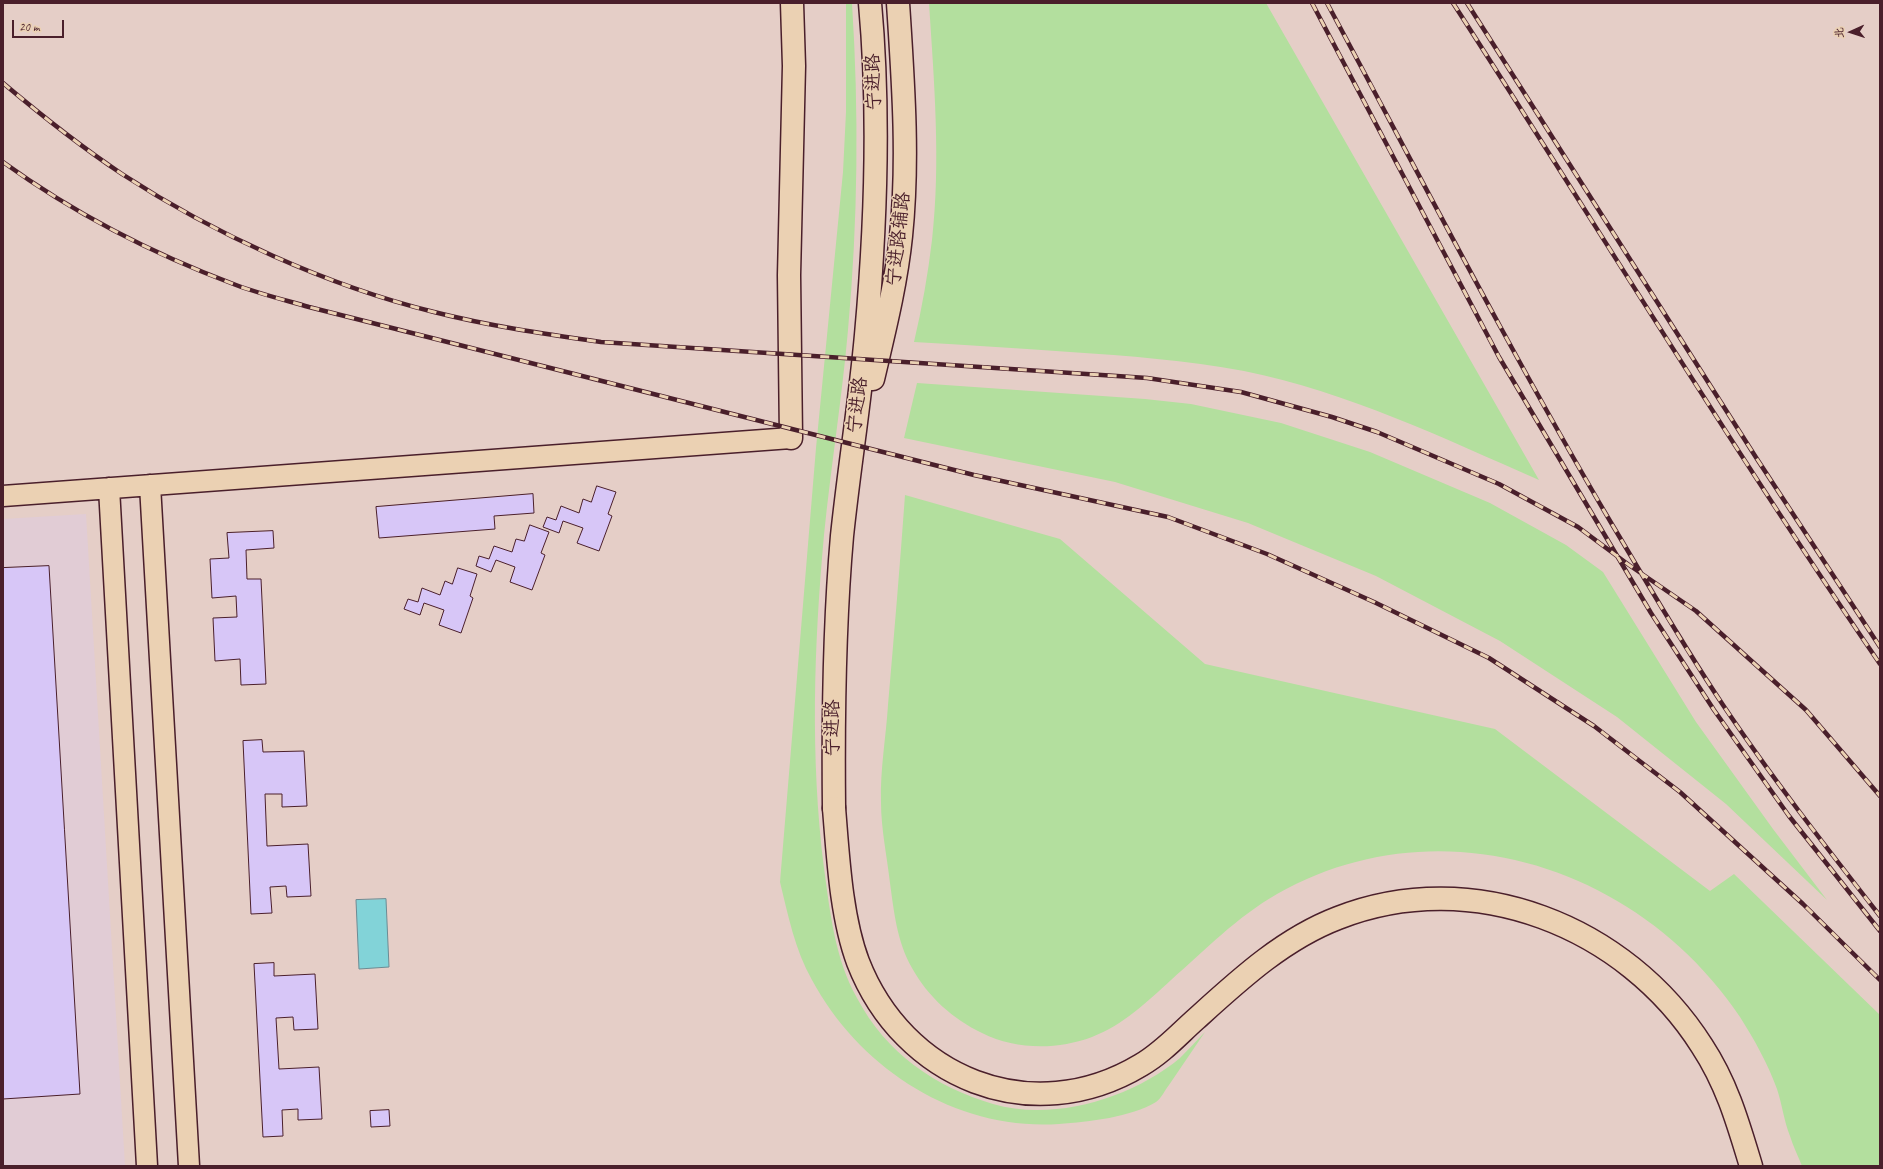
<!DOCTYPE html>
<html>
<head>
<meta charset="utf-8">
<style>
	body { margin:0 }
	#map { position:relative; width:1883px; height:1169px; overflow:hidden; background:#e5cec7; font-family:Caveat,"LXGW WenKai TC",sans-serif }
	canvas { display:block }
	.frame { position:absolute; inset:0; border:4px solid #4a1f2b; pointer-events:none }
	.north { position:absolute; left:1831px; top:12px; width:40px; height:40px; -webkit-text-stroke:3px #ebd1b3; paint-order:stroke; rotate:267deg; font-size:11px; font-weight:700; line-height:16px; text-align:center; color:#4a1f2b }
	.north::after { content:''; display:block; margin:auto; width:14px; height:18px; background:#4a1f2b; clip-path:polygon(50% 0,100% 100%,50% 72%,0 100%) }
	.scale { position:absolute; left:12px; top:20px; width:52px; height:18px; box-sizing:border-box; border:2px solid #4a1f2b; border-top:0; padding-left:5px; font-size:12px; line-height:14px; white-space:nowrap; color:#4a1f2b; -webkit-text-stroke:3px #ebd1b3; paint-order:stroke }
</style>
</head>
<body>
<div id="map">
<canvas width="1883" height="1169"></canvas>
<div class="frame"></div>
<div class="north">北</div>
<div class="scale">20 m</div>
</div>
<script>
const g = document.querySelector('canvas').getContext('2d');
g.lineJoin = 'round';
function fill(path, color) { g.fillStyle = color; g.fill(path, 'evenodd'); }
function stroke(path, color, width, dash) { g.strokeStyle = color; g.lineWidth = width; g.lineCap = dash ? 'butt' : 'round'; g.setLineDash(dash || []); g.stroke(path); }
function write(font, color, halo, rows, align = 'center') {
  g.font = font + ' Caveat,"LXGW WenKai TC",sans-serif'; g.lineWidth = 3; g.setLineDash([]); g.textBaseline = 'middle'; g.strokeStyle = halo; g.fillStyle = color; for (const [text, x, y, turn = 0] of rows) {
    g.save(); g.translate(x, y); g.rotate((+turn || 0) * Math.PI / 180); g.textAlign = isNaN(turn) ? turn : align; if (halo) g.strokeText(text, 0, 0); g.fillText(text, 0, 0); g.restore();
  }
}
fill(new Path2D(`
	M86,514l39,652h-122v-647z`), '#e1ccd5');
fill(new Path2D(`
	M846,3h6c7,109 6,218 -4,327 -6,68 -17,136 -24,205 -10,110 -14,222 0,333 6,44 11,91 33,130 29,55 78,89 136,106 61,18 139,-6 187,-46 8,-8 16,-17 25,-26 -12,18 -24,35 -36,53 -4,5 -8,14 -13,17 -25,15 -67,20 -97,22 -103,7 -199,-55 -247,-144 -17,-30 -24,-65 -32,-98l36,-434 27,-276 3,-60z
	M929,3h337l273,477c-96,-42 -191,-88 -295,-109 -58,-11 -116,-15 -174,-19 -52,-4 -104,-7 -156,-10 8,-34 14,-68 18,-102 9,-78 2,-159 -3,-237z
	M917,383l228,16 46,5 90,19 89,29 120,51 76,42 37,27 93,150 77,107 54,71 -101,-96 -109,-87 -117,-76 -124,-65 -128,-53 -133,-41 -211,-44z
	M905,495l155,44 145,125 290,65 215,162 24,-17 146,141v151h-78c-4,-10 -9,-20 -12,-30 -6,-15 -8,-32 -13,-47 -9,-25 -23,-50 -37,-72 -101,-151 -300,-215 -463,-123 -40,23 -72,56 -106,86 -24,22 -48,45 -79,57 -35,13 -76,13 -110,-4 -29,-14 -54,-36 -70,-65 -15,-26 -18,-56 -22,-85 -3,-27 -9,-54 -9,-81 -1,-32 5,-65 7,-97 6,-70 12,-140 17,-210z`), '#b3df9e');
const water = new Path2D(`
	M386,899l3,68 -30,2 -3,-69z`);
fill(water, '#82d3d8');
stroke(water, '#6c8b93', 1);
const building = new Path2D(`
	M597,486l19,6 -8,22 4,2 -13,35 -22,-8 6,-15 -20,-7 -4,12 -16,-6 4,-10 9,3 5,-14 18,7 4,-14 8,3z
	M533,494l1,19 -40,3 1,13 -116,9 -3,-31z
	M530,525l19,7 -8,21 4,2 -13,35 -22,-8 5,-15 -19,-7 -5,12 -15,-6 3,-10 10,3 5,-13 18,6 4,-13 8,2z
	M273,531l1,17 -28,2 1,29h14l5,105 -25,1 -1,-26 -25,2 -2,-43 24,-1 -1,-21 -24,2 -2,-39 19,-1 -2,-25z
	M49,566l31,528 -77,5v-531z
	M458,568l19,6 -7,22 3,2 -12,35 -22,-8 5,-15 -20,-7 -4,12 -16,-6 4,-10 10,3 4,-14 18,7 5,-14 7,3z
	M262,740l1,12 41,-1 3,55 -25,1v-13h-17l2,52 41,-2 3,52 -24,1 -1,-11 -16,1 2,26 -21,1 -8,-173z
	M274,963v13l41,-2 3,55 -24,1 -1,-13 -17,1 3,51 40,-2 3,52 -24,1v-11l-16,1 1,26 -20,1 -9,-173z
	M389,1110l1,16 -19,1 -1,-16z`);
fill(building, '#d7c6f7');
stroke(building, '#4a1f2b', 1);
const street = new Path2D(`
	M150,485l39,681
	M109,488l38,678
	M3,496l788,-58`);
const secondary = new Path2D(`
	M873,379c11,-47 23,-94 28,-143 8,-77 2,-156 -3,-233
	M791,438l-2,-163 5,-209 -2,-63
	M834,808c-1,-91 0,-181 8,-272 7,-67 18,-134 24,-201 10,-110 14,-222 4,-332`);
const highway = new Path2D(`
	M834,808c4,48 7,109 24,154 45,116 173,169 283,103 21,-12 37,-30 55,-46 43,-39 87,-80 142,-101 135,-53 288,8 364,128 25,38 36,77 49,120`);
stroke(street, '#4a1f2b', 23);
stroke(secondary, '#4a1f2b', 25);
stroke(highway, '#4a1f2b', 25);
stroke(street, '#ebd1b3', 20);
stroke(secondary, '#ebd1b3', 22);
stroke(highway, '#ebd1b3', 22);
const rail = new Path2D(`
	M1312,3l187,354 152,256 63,97 75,106 91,115
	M1327,3c94,175 185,352 286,523 36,60 71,121 110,179 49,73 103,142 157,211
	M1453,3c142,220 279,445 427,661
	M1467,3l290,456 123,188
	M3,83c38,32 77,63 119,91 92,60 206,112 312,138 55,14 111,22 167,30l546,36 94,14 91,25 45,15 122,52 79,43 51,38 67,46 110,99 74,86
	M3,162c72,52 150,92 233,123 24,9 49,15 73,22l665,168 194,42 99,37 107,48 115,56 105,68 86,66 123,112 77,76`);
stroke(rail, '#4a1f2b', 4.5);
stroke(rail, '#ebd1b3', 3, [9]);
write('19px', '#4a1f2b', '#ebd1b3', [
	["宁进路",874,82,-92],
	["宁进路辅路",899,239,-84],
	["宁进路",858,405,-83],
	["宁进路",833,728,-90]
]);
</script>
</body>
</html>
